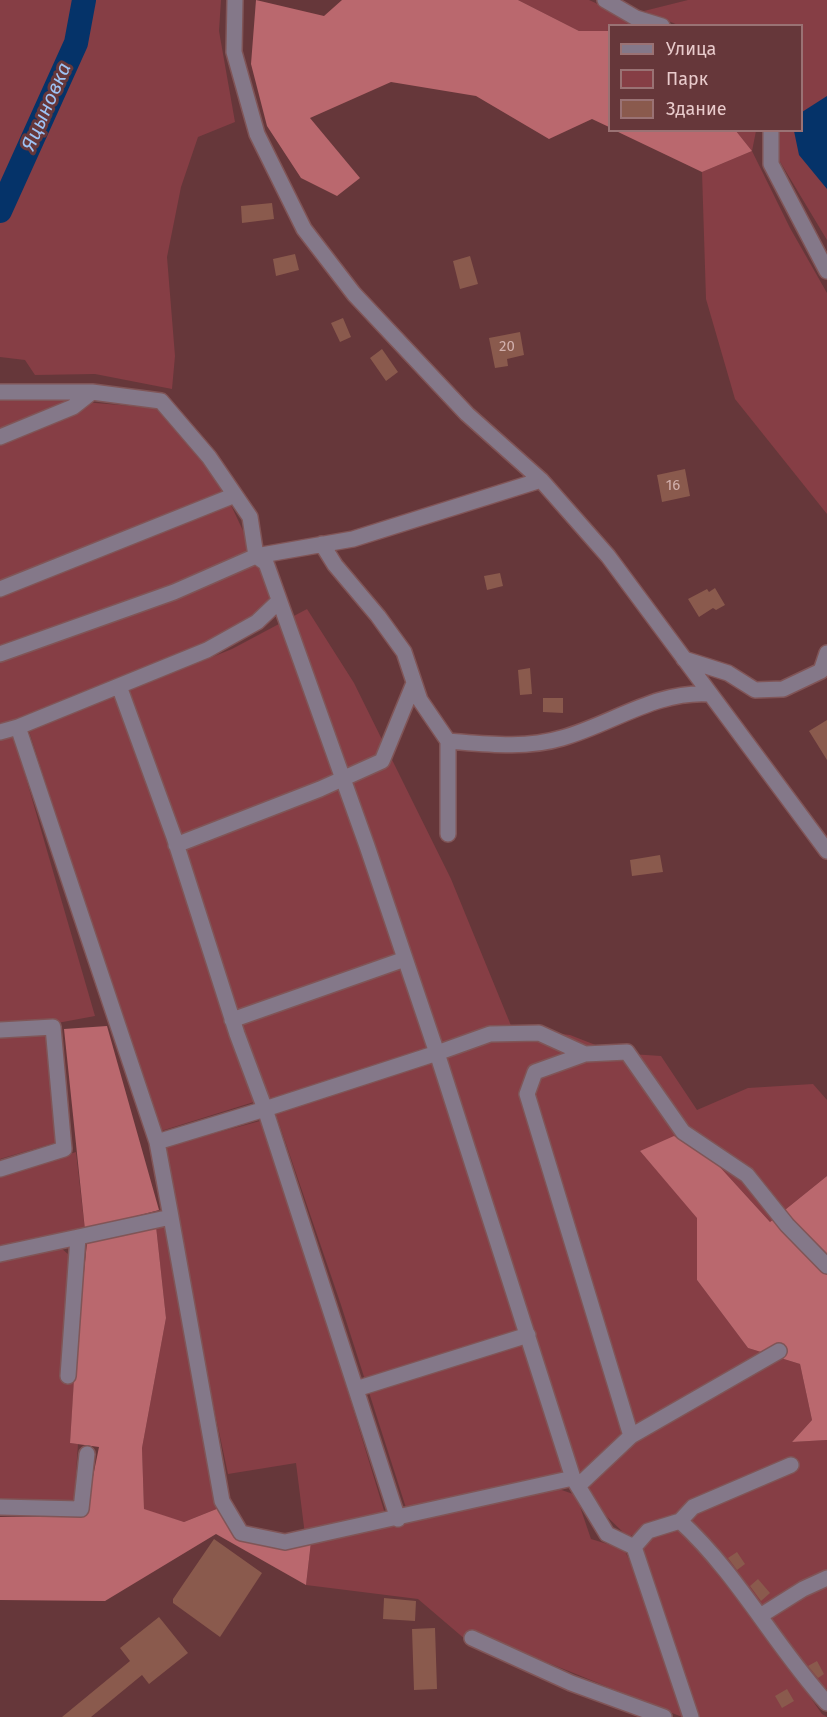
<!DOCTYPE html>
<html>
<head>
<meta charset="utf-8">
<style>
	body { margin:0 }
	#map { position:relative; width:827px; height:1717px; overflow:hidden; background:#66373a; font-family:"Fira Sans",sans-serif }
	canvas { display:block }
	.legend { position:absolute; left:608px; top:24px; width:195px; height:108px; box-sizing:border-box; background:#66373a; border:2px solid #9a7274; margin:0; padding:8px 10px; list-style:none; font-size:18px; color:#e9cbcc }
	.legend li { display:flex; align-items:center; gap:12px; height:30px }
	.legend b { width:30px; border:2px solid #9a7274 }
</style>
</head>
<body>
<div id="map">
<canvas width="827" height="1717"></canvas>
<ul class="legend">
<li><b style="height:8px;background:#847889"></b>Улица</li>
<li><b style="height:16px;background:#863e45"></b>Парк</li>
<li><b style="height:16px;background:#8a5a4d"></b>Здание</li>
</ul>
</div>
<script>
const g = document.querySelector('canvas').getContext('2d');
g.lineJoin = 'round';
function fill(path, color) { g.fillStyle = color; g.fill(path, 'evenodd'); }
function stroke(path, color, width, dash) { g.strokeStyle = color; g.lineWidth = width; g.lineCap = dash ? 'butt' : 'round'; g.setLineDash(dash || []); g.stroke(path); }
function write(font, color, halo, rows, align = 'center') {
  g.font = font + ' "Fira Sans",sans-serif'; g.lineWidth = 6; g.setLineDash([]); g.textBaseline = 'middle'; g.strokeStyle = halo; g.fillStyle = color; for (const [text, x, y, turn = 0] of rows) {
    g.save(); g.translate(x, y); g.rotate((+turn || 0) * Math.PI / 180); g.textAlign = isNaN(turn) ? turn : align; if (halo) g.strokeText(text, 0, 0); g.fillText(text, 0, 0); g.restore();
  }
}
fill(new Path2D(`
	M0,0h221l-2,31 16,91 -37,15 -17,50 -14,70 8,99 -3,33 -77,-15 -60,1 -10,-15 -25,-3z
	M518,0h71l55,25 -34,1 -1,5h-30z
	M688,0h139v240l-51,-85 3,-24 23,-1v-104l-124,-1 -34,-14z
	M736,131h20l-4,20 38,77 37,65v221l-92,-115 -29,-100 -4,-127 50,-21z
	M0,395l156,13 64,74 53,112 -12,18 -34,25 -217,86 85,293 -43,8 9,117 -61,18z
	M307,609l47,74 97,196 61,149 58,7 46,18 45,3 36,54 51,-22 65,-4 14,16v76l-57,46 -52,-57 -78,-14 58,67 -1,62 51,68 52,16 12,56 -20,22 35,-2v132l-5,-1 -60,39 -84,-96 -50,23 -32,-31 -11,-30 -35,-1 -143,36 -66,-206 -71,-208 -109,34 -39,-112 -93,-288 203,-82z
	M260,1121l68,206 58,190 -81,18 -9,-72 -68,11 -53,-248 -11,-79z
	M76,1152l9,78 -85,20v-75z
	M169,1223l50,285 -35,14 -40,-12 -2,-62 24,-130 -10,-92z
	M60,1247l9,8 -7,125 12,2 -4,61 8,1 -4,58h-74v-241z
	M553,1487l23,8 15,44 33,10 23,49 38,113 -3,6 -210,-85 -6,8 -48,-41 -112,-14 5,-43z
	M678,1527c55,46 103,128 144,187l5,3h-131l-57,-171 11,-10z
	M825,1583l2,1v105l-17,-10 -39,-61z`), '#863e45');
fill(new Path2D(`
	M256,0l68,16 18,-16h176l61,31h30v96l-17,-8 -43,20 -73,-43 -85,-14 -81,36 50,60 -23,18 -36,-18 -34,-52 -16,-62z
	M616,131h120l16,20 -50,21z
	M107,1026l52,184 -74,20 -21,-201z
	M674,1136l44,29 52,57 57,-46v264l-35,2 20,-22 -12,-56 -52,-16 -51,-68v-62l-57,-67z
	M156,1226l10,92 -24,130 2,61 40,13 35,-14 19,27 73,7 -5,43 -90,-51 -111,67 -105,-1v-83l85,-1 14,-69 -29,-4 6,-96 11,-104z`), '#ba686e');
fill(new Path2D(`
	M827,96v93l-28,-34 -5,-24 8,-1v-18z`), '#053369');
stroke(new Path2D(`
	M0,211l76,-168 8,-43`), '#053369', 24);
fill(new Path2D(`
	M272,203l2,16 -32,4 -1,-17z
	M295,254l4,16 -23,6 -3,-17z
	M470,256l8,28 -18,5 -7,-28z
	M343,318l8,19 -11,5 -9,-19z
	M520,332l4,23 -17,4 1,7 -13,2 -6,-30z
	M382,349l16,23 -12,9 -16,-23z
	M685,469l5,27 -28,6 -5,-27z
	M500,573l3,13 -16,4 -3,-14z
	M715,588l10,17 -9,5 -3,-2 -14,9 -11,-18 19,-10 2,3z
	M530,668l2,26 -12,1 -2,-25z
	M543,698h20v15l-20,-1z
	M827,720v40l-18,-29z
	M660,855l3,17 -31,4 -2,-16z
	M214,1539l48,34 -42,64 -47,-34v-4z
	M737,1552l8,12 -8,6 -9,-12z
	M758,1579l12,14 -9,8 -11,-15z
	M384,1598l32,3 -1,20 -32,-2z
	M159,1617l29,36 -39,31 -7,-9 -51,42h-29l68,-56 -10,-13z
	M435,1628l2,61 -23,1 -2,-61z
	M817,1661l7,13 -6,4 -10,-12z
	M787,1689l7,12 -12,7 -7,-12z`), '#8a5a4d');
const minor = new Path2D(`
	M235,0l-1,52 23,82 47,95 50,65 113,120 74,66 67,76 219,295
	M605,0l31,18 26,8
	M771,130v34l56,107
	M0,392h92l69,9 48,56 41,60 6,39 97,-17 188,-59
	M0,437l73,-30 19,-15
	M322,544l13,21 43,51 26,36 16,48 28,41c38,3 77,8 114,-3 50,-14 95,-48 148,-44
	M0,589l235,-94
	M0,654l174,-62 82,-36 10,7 101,283 70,207 -172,56 -28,-75 -63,-197 -55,-151
	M684,659l44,14 27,17 28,-1 38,-18 6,-18
	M18,727l189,-77 50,-28 22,-21
	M0,732l18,-5 139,415
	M448,741v93
	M176,845l144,-56 62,-28 32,-78
	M232,1020l173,-61
	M0,1030l53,-3 11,122 -64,20
	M171,1217l-14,-75 108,-33 133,410
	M0,1254l171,-37 51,284 19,32 44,9 288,-64 34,56 27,13 57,170
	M68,1376l10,-139
	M356,1389l172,-54
	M631,1436l148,-85
	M573,1478l-136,-425 53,-19 49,-1 46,21 42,-2 56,80 64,43 40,50 40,41
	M578,1486l53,-50 -104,-342 8,-22 50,-18
	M0,1507l81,2 6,-55
	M680,1521l13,-14 98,-42
	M634,1547l14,-16 32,-10c58,53 95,125 147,182
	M760,1616l43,-27 24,-11
	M472,1638l99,45 93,34`);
stroke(minor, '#805557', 18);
stroke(minor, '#847889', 15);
write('15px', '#d1afac', null, [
	["20",507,347],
	["16",673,486]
]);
write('italic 20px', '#9dc2f3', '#66373a', [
	["Яцыновка",47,107,-66]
]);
</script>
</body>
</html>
